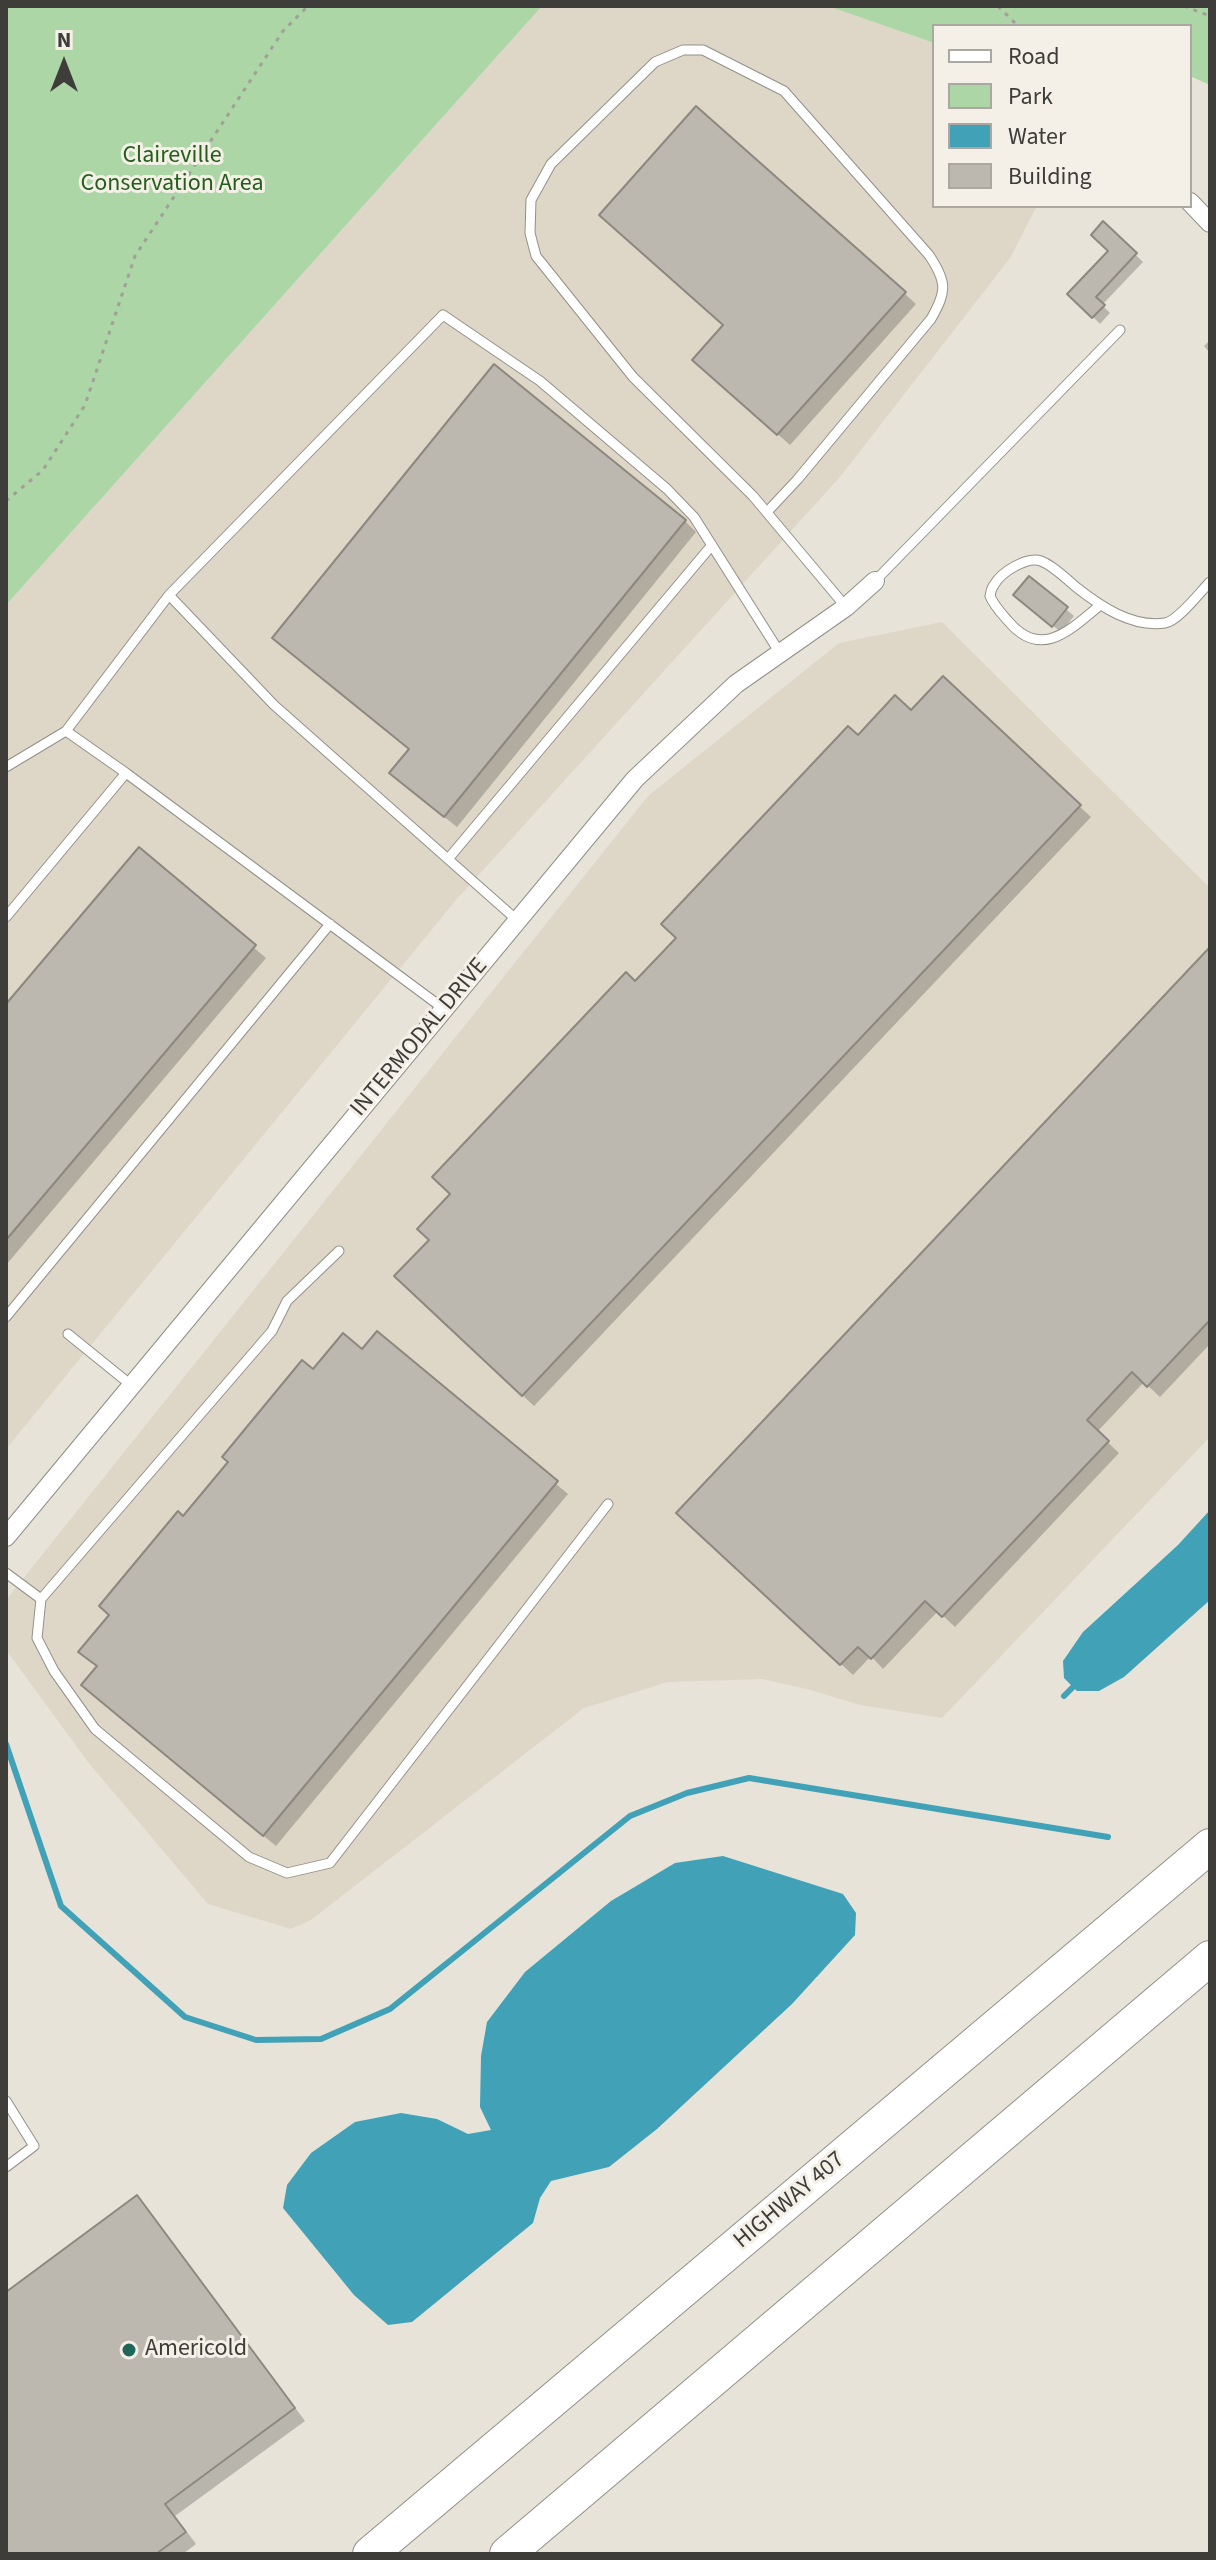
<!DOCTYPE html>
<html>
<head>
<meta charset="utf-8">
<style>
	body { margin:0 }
	#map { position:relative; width:1216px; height:2560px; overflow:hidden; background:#e7e3d9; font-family:"Source Sans 3",sans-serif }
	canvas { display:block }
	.frame { position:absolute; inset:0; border:8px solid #3e3d39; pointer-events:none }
	.legend { position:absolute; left:932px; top:24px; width:260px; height:184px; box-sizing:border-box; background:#f4f0e7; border:2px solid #aba8a1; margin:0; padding:10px 14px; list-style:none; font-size:24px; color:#3e3d39 }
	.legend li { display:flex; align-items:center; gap:16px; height:40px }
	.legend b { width:40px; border:2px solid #aba8a1 }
	.north { position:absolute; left:24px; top:24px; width:80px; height:80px; -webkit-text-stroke:6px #f4f0e7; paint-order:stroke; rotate:0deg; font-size:22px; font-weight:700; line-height:32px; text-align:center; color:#3e3d39 }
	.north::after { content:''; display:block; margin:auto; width:28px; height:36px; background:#3e3d39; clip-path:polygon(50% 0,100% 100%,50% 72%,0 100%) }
</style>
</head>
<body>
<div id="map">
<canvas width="1216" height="2560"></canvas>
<div class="frame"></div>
<ul class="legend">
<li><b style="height:10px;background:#fff"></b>Road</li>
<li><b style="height:22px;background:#acd6a5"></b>Park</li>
<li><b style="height:22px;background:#40a1b7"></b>Water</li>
<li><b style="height:22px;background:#bcb8af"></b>Building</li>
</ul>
<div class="north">N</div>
</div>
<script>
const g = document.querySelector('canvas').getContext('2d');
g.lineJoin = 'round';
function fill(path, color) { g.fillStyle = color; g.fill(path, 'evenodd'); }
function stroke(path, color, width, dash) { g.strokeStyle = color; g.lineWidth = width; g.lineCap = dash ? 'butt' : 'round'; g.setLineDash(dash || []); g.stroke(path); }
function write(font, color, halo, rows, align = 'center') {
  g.font = font + ' "Source Sans 3",sans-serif'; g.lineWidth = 6; g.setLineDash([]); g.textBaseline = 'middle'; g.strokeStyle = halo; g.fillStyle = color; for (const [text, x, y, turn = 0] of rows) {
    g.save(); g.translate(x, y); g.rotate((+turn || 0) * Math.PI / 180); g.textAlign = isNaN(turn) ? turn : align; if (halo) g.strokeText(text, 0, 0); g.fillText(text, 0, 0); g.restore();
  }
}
fill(new Path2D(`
	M542,6h286l106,37v163h103l-27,52 -170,219 -384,423 -450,549v-844z
	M942,622l268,266v549l-268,281 -82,-13 -53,-16 -45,-10 -94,3 -84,26 -273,212 -20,9 -83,-25 -120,-142 -82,-112v-50l642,-804 191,-153z`), '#ded7c7');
fill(new Path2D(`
	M6,6h536l-536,599z
	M828,6h382v79l-20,-9v-50h-256v17z`), '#acd6a5');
fill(new Path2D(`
	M1210,1510v90l-86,77 -25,14h-22l-13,-13 -1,-17 20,-29 95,-87z
	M723,1856l120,38 13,19 -1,22 -63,69 -135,125 -48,38 -58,14 -11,17 -7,25 -121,99 -24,3 -34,-30 -71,-87 4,-23 24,-32 44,-31 46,-9 36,6 31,15 23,-4 -11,-23 1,-51 6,-34 38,-50 86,-71 64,-38z`), '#40a1b7');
fill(new Path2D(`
	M1104,224l39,38 -41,43 8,8 -10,11 -30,-30 41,-43z
	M904,293l12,11 -126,141 -84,-74 19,-45z
	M1210,340v13l-6,-7z
	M685,521l11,11 -239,295 -54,-43 7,-34 -135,-112z
	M1029,578l45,38 -13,16 -38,-30z
	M911,712l168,94 12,11 -557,589 -126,-118 23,-48 204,-256 223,-247z
	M139,850l127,108 -260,307v-258z
	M1210,959v385l-50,53 -16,-15 -47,50 22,21 -164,174 -17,-16 -55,58 -12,-13 -18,19 -162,-151z
	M377,1334l191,160 -292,352 -181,-149 3,-29 -17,-16 103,-133 130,-147 48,-20z
	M137,2198l11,11 157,212 -130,95 21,28 -13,10h-177v-260z`), '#0003');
stroke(new Path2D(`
	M1064,1696l13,-13
	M6,1744l55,162 124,111 71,23 65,-1 69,-30 240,-193 57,-23 62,-15 359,59`), '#40a1b7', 6);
const building = new Path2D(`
	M696,106l210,186 -129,143 -85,-75 31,-35 -124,-110z
	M1103,221l34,32 -41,44 9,8 -13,13 -25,-24 41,-43 -17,-16z
	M494,364l192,156 -242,297 -55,-44 20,-24 -137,-111z
	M1029,576l39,31 -16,20 -39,-32z
	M943,676l138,129 -559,591 -128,-120 35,-36 -12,-11 33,-35 -18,-17 194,-205 9,9 41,-43 -15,-14 187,-198 10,9 37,-40 16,15z
	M139,847l117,98 -250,295v-236z
	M1210,947v373l-63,67 -15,-15 -45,48 22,21 -167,176 -17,-16 -54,58 -13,-12 -18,18 -164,-152z
	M377,1331l181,150 -295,355 -182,-151 16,-19 -19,-14 31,-37 -10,-9 79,-95 5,5 45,-54 -6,-5 80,-97 11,9 30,-36 19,16z
	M137,2195l158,213 -130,96 21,28 -30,22h-150v-262z`);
fill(building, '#bcb8af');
stroke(building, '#8c887f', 2);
const service = new Path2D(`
	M767,512l30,-32 134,-161c16,-28 16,-37 -2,-64l-145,-164 -81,-41h-20l-28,12 -104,102 -20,36 -1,33 6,23 97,121 120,119 93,111
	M875,581l245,-251
	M1099,606c-30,25 -58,53 -90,16 -7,-8 -15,-16 -19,-26 1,-3 1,-8 4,-11 7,-13 33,-29 47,-24 13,5 24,17 35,26 24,19 56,41 89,36 13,-2 35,-31 45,-41
	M6,767l60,-36
	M126,773l-60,-42 103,-136
	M448,859l264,-314
	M6,917l120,-144 318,236
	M518,921l-244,-216 -105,-110 274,-280 97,66 127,108 27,28 86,136
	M6,1317l324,-393
	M68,1334l63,51
	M6,1573l35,26 -4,39 17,33 41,58 154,128 38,16 43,-10 278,-359
	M41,1599l231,-268 15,-30 52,-50
	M6,2101l28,45 -28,21`);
const minor = new Path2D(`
	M1190,202l20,21
	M6,1537l629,-758 101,-95 110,-77 29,-26`);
const motorway = new Path2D(`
	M370,2554l840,-708
	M507,2554l703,-596`);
stroke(service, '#939087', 11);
stroke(minor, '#939087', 20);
stroke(motorway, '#939087', 36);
stroke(new Path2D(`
	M998,6l20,20
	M1184,6l26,10
	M6,501l37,-31 42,-65 50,-149 148,-225 25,-25`), '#a29f98', 3, [4, 6]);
stroke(service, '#fff', 9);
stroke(minor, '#fff', 18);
stroke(motorway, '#fff', 34);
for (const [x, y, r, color] of [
	[129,2350,8,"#20675b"]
]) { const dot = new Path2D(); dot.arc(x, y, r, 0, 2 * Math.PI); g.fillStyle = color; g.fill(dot); stroke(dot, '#f4f0e7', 3); }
write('24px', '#235f1a', '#f4f0e7', [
	["Claireville",172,157],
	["Conservation Area",172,185]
]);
write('24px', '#3e3d39', '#f4f0e7', [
	["INTERMODAL DRIVE",420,1038,-50],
	["HIGHWAY 407",790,2201,-40]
]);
write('24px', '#3e3d39', '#f4f0e7', [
	["Americold",145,2350]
], 'left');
</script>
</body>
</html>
